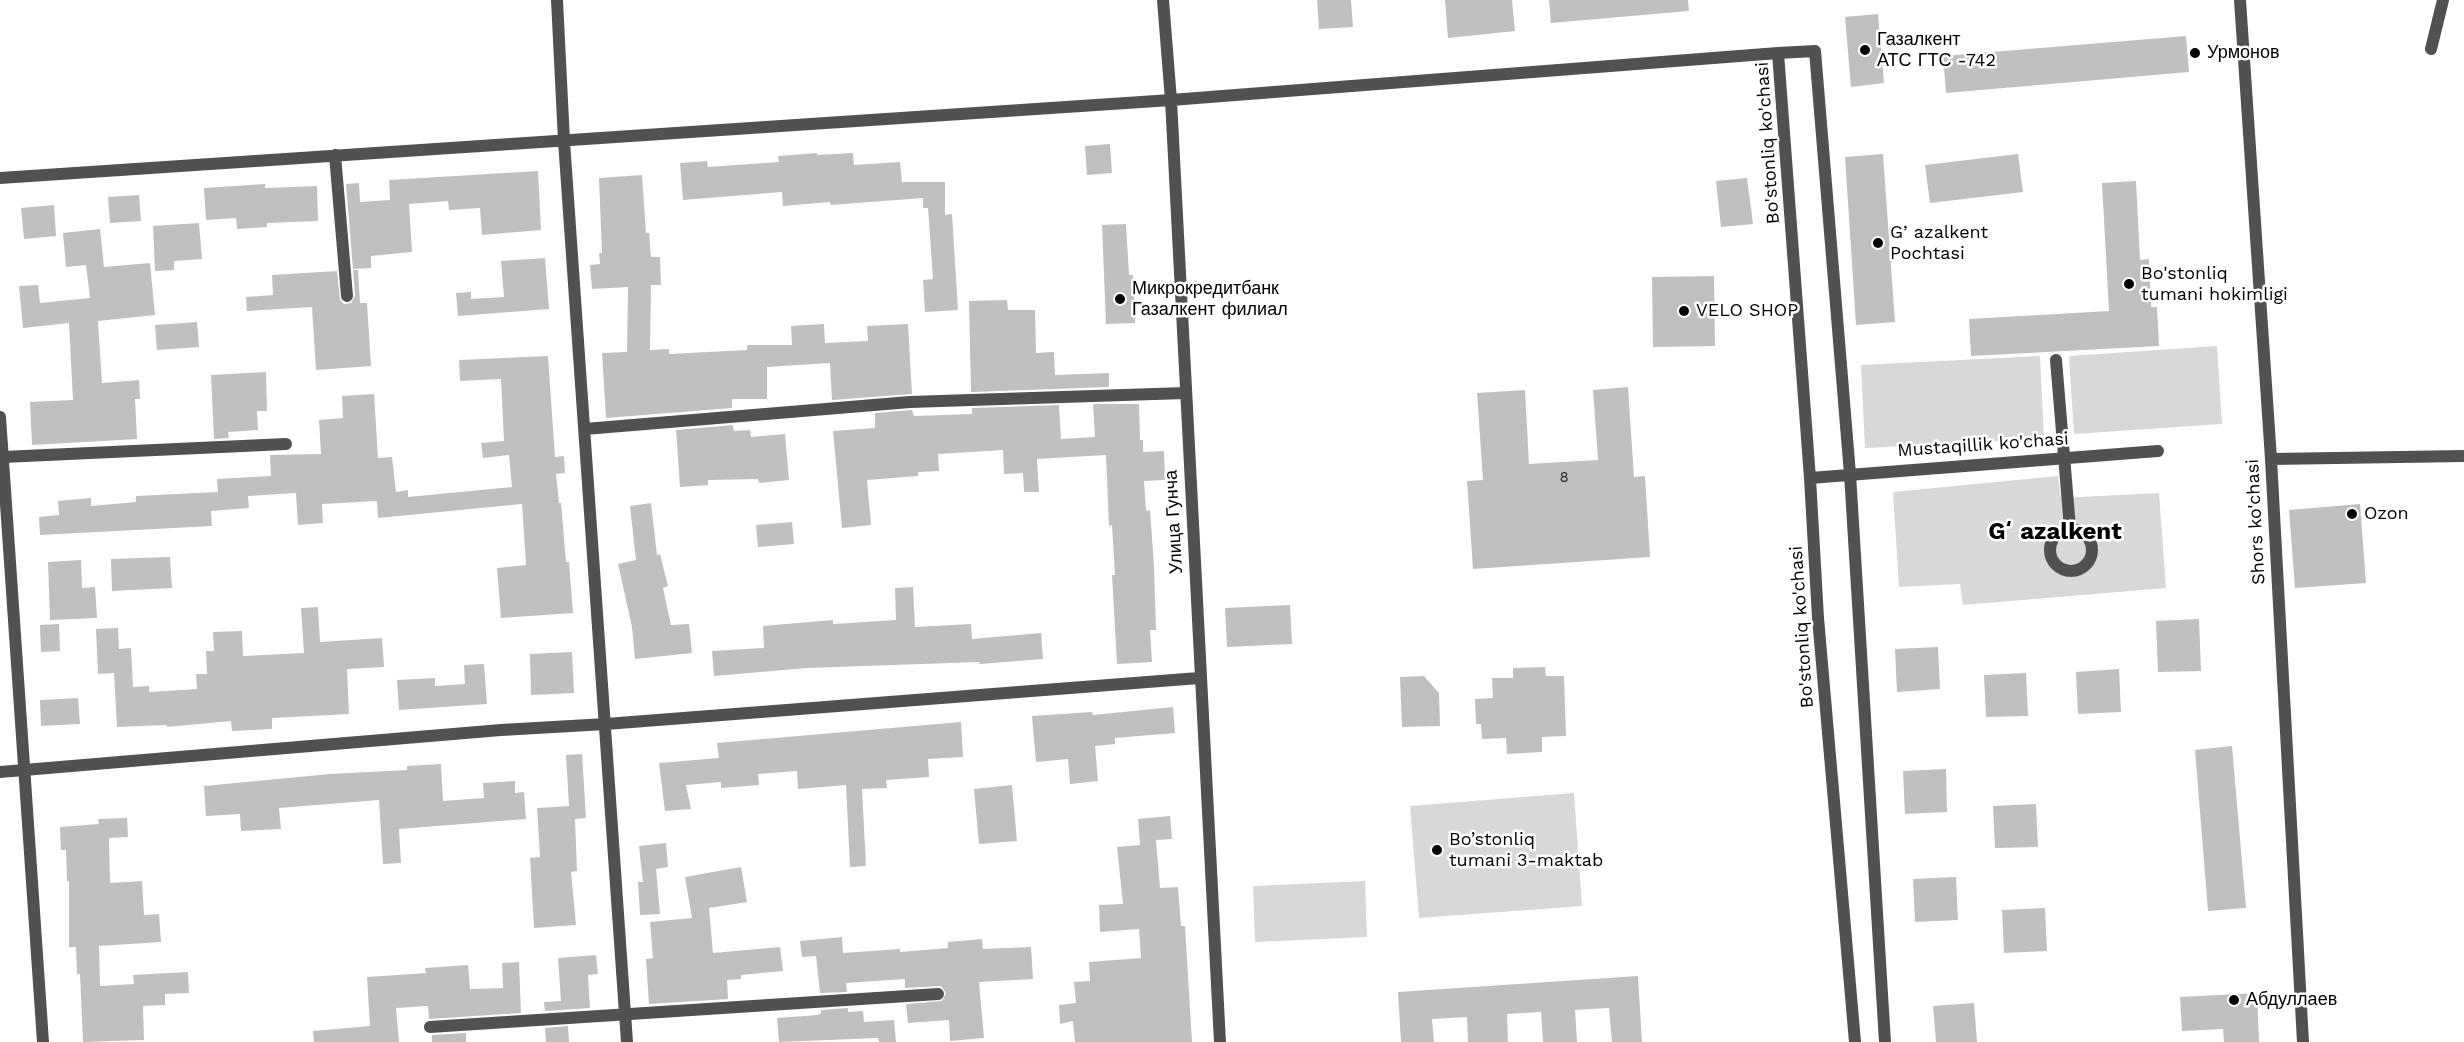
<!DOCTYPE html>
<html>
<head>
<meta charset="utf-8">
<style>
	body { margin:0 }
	canvas { display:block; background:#fff }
</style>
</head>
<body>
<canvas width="2464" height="1042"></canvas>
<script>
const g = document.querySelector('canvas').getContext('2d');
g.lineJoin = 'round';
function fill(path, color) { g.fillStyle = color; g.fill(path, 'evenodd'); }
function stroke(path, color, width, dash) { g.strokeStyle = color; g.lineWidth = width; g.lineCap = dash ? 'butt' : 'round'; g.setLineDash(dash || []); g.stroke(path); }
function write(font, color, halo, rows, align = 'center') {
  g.font = font + ' "Work Sans",sans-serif'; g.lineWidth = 5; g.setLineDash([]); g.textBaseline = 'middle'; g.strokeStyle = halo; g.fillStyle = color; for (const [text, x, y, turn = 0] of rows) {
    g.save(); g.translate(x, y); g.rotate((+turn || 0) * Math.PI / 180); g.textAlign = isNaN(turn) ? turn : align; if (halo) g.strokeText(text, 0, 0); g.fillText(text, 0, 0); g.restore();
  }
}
fill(new Path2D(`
	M2217,346l5,78 -148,10 -5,-78z
	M2040,356l4,83 -179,9 -4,-83z
	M2058,476l3,22 98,-5 7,95 -203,17 -3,-21 -61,3 -6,-95z
	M1574,793l8,113 -163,12 -9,-112z
	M1365,881l2,56 -112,5 -2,-56z`), '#d8d8d8');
fill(new Path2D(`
	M1317,0h34l2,27 -34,2z
	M1445,0h67l3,31 -67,7z
	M1549,0h139l1,11 -138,12z
	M1878,14l6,69 -33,4 -6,-70z
	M2186,36l3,36 -243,21 -3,-37z
	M1110,144l2,29 -25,2 -2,-29z
	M817,153v2l36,-2 1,12 46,-3 2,20h43v33l7,-1 6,96 -33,2 -2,-32 10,-1 -5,-71h-5v-10l-92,7 -1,-3 -47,4 -1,-14 -99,8 -3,-37 27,-2 1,6 71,-5 -1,-6z
	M1883,154l12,168 -39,3 -11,-168z
	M2018,154l5,38 -93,11 -5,-38z
	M538,171l3,59 -59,5 -2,-27 -31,2 -1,-9 -39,3 3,48 -41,4v12l-18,1 -7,-85 13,-1 1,19 30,-2 -1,-20z
	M642,175l4,58h3l2,24h9l1,28h-10l-1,65 19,-1v5l78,-4v-5h45l-1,-19 33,-2 1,19 43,-2 -1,-15 41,-2 4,70 -80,6 -2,-37 -63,4v32h-35v9l-126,10 -4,-65 25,-1 1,-65 -36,2 -2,-24 10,-1 -1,-11h3l-3,-75z
	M1747,178l6,46 -32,3 -5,-46z
	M2136,181l4,79 9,-1 2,48h6l2,39 -188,10 -2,-37 140,-8 -7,-128z
	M265,184v4l52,-2 1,35 -51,2v4l-30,2 -1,-11 -30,2 -2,-32z
	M139,195l2,26 -31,2 -2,-26z
	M54,205l2,31 -32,3 -3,-31z
	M199,223l3,36 -28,2v9l-19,1 -2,-45z
	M1126,224l3,51h4l2,48 -29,1 -4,-99z
	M100,229l4,38 46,-4 5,52 -57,6 4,62 37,-3 1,19h-5l2,40 -105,6 -2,-43 43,-2 -4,-77 -46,5 -4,-42 19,-1 2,18 50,-5 -4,-33 -20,2 -3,-34z
	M545,258l4,51 -91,7 -2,-23 15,-1v7l33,-2 -3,-36z
	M353,270h5l2,33h7l4,63 -55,4 -4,-63 -65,4 -1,-14 27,-2 -1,-20 65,-4 3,29 4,4 7,-1 4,-7z
	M1714,276l1,70 -62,1 -1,-70z
	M1007,300l1,10h27l1,43 18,-1 1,23 54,-2v14l-138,5 -2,-91z
	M197,322l2,25 -42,3 -2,-25z
	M548,356l7,101 9,-1 1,17 -9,1 3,29h2l5,59h3l4,51 -72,5 -4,-50 29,-3 -4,-61 -144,14 -1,-17 -55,3 1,19 -25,2 -2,-32 -48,3 1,12 -38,3 1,15 -172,9 -1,-18 20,-2 -1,-14 33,-3v8l45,-4v-6l82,-4 -1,-13 54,-3 -1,-21 51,-1 -2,-34 24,-2 -1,-22 32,-2 4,64 14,-1 4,35 12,-2v7l104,-10 -3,-32 -26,3 -2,-15 23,-2 -3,-62 -41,2 -1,-21z
	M266,372l1,39h-10l1,19 -30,2 1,6 -15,1 -3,-64z
	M1628,387l6,90 11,-1 5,81 -177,12 -6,-88 16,-1 -6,-87 48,-3 4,74 69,-4 -5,-70z
	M1093,404h46l1,36h3v12l21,-1 1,29 -21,1 2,30 4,-1 4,56 2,64h-6l2,32 -35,2 -5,-89h3l-3,-50 -3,1 -3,-71 -69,4 2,33h-15l-1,-19 -19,1 -1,-24 -65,4 1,17 -21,1v4l-51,4 4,45 -29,3 -9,-97 42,-3v-15l37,-3 2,6 58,-2v-6l87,-3 2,34 34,-2z
	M733,425l1,6 16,-1 1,7 34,-3 4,46 -30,3 -1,-4 -50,1v5l-28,2 -4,-57z
	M651,503l6,52 3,-1 8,32 -5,2 8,37 18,-1 3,29 -57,6 -3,-32 -14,-63 18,-4 -6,-54z
	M2360,504l6,79 -71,5 -6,-78z
	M792,522l2,22 -36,3 -2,-22z
	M170,557l2,31 -60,3 -1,-32z
	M81,560l1,28 13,-1 2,31 -47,2 -2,-58z
	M913,587l2,40 56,-3 1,15 69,-6 2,26 -63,5 -1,-2 -172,6 -93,8 -2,-25 52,-3 -1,-22 70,-6v4l63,-4 -1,-32z
	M1290,605l2,39 -65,3 -2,-39z
	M318,607l2,35 62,-4 2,29 -37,2 2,45 -77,4v11l-40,2 -1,-10 -64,6v-2l-50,2 -3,-54 -16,1 -2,-45 22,-1 1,21 12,-1 2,39 16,-1v6l48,-3 -1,-15h11l-1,-23h8l-1,-19 29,-1 1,25 61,-3 -3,-45z
	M2199,619l2,52 -43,1 -2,-51z
	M59,624l1,27 -19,1 -1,-27z
	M1938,647l2,42 -43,3 -2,-43z
	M572,652l2,41 -43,2 -1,-41z
	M484,664l3,40 -88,6 -2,-30 38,-2v8l30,-2 -1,-19z
	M1545,667l1,9h18l2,60 -24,1v15l-35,2 -1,-16 -24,1 -1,-15h-5l-1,-25 18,-1 -1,-20h21v-10z
	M2119,669l2,43 -43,2 -2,-42z
	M2026,673l2,43 -42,1 -2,-42z
	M1424,676l15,17 1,33 -38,1 -2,-50z
	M78,698l2,26 -39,2 -1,-26z
	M1173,707l2,26 -60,5v6l-20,2 3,35 -28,3 -2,-25 -32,3 -4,-46 60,-4 1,3z
	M961,722l2,35 -35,2 1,18 -43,3 1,8 -25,1 4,77 -16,1 -4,-82 -48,4 -1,-18 -39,3 1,11 -38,3v-6l-35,3 5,24 -26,2 -6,-48 60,-5 -2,-15z
	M2232,746l14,162 -38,3 -13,-161z
	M582,754l4,64 -11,1 2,52 -6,1 5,53 -42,3 -4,-70 10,-1 -3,-49 32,-2 -3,-51z
	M441,764l2,37 41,-3 -1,-15 32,-2v12l9,-1 2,27 -127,10 2,34 -18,1 -4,-64 -100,8 2,21 -40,2 -1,-17 -34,2 -2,-30 126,-12 77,-4v-4z
	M1946,769l1,43 -42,2 -2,-43z
	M1012,785l5,56 -38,3 -5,-55z
	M2036,804l2,43 -43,1 -2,-42z
	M1170,816l2,23 -16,1 4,48 18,-1 3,39h4l7,116h-117l-2,-21 -13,3 -1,-19 17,-2 -2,-21 16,-1 -1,-19 52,-4 -2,-29 -39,3 -1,-27 24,-1 -6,-57 23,-2 -2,-26z
	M127,818l1,19 -19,1 1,45 32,-2 2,34 15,-1 2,28 -62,4 1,40 34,-2 -1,-9 55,-3 1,21 -24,1v11l-22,1 1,34 -61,2 -3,-68h-3l-1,-27h-7v-66h-2l-1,-31h-5l-1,-23 39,-3 -1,-5z
	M666,843l2,24 -12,2 4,45 -20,1 -2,-33h5l-4,-36z
	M741,867l6,35 -38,6 4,45 67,-6 3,24 -42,4v4l-14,1 1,19 -79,5 -3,-45 7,-1 -3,-36 42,-4 -7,-41z
	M1956,877l2,43 -43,2 -2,-43z
	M2045,908l2,43 -43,2 -2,-43z
	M842,937l1,16 57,-4v3l48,-4v-6l34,-3 1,10 48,-2 2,32 -54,3 5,56 -34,3 -1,-21 -41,3 -2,-19 36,-3 4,-8 -5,-7 -36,2v-9l-59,4 1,9 -27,1 -4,-37 -14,1 -2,-16z
	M596,955l2,19 -10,1 2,33 -45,3 -1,-9 17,-1 -3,-43z
	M519,962l2,51 -92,6 -1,-13 -32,2 3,34h-85l-1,-11 57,-5 -3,-49 59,-4 -1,-5 43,-3 2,24 33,-1 -1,-25z
	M1638,976l4,66h-30l-3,-34 -34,2 2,32h-34l-2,-30 -34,2 1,28h-40l-1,-25 -35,2 2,23h-33l-3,-50z
	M2257,993l2,49h-35l-1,-13 -41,2 -2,-34z
	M1974,1003l3,39h-41l-3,-36z
	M848,1008v4l15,-1 1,11 30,-2 2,22h-17l-1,-4 -99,4 -2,-24 41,-3 3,-2v-3z
	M568,1026l1,16h-23l-1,-14z
	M466,1033v9h-34v-7z`), '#c0c0c0');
stroke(new Path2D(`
	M557,0l7,141 63,901
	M1163,0l8,100 49,942
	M2240,0l31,459 32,583
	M2431,49l12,-49
	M335,155l12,141
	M0,178l1171,-78 607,-47
	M2056,360l14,168
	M0,417l43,625
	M585,429l325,-27 275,-9
	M3,457l283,-13
	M2271,459l193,-3
	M1810,478l348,-27
	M2050 550a21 21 0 1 1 42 0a21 21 0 1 1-42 0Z
	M0,772l501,-42 105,-6 593,-46
	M430,1027l508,-33
	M1855,1042l-37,-424 -8,-140 -32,-425 37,-2 35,423 35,568`), '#515151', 12);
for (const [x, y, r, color] of [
	[1865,50,6,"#000"],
	[2195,53,6,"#000"],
	[1878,243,6,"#000"],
	[2129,284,6,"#000"],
	[1120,299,6,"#000"],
	[1684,311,6,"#000"],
	[2352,514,6,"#000"],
	[1437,850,6,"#000"],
	[2234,1000,6,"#000"]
]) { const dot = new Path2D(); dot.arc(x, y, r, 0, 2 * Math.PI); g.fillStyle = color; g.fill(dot); stroke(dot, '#fff', 2); }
write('15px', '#303030', null, [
	["8",1564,478]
]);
write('18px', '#000', '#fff', [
	["Газалкент",1877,40],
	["АТС ГТС -742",1877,61],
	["Урмонов",2207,53],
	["Gʼazalkent",1890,233],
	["Pochtasi",1890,254],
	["Bo'stonliq",2141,274],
	["tumani hokimligi",2141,295],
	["Микрокредитбанк",1132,289],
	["Газалкент филиал",1132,310],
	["VELO SHOP",1696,311],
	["Ozon",2364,514],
	["Bo’stonliq",1449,840],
	["tumani 3-maktab",1449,861],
	["Абдуллаев",2246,1000]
], 'left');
write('18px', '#000', '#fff', [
	["Bo'stonliq ko'chasi",1768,143,-94],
	["Mustaqillik ko'chasi",1983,445,-4],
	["Улица Гунча",1174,522,-93],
	["Shors ko'chasi",2256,522,-93],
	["Bo'stonliq ko'chasi",1802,627,-94]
]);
write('bold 24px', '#000', '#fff', [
	["Gʻazalkent",2055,532]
]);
</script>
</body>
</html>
